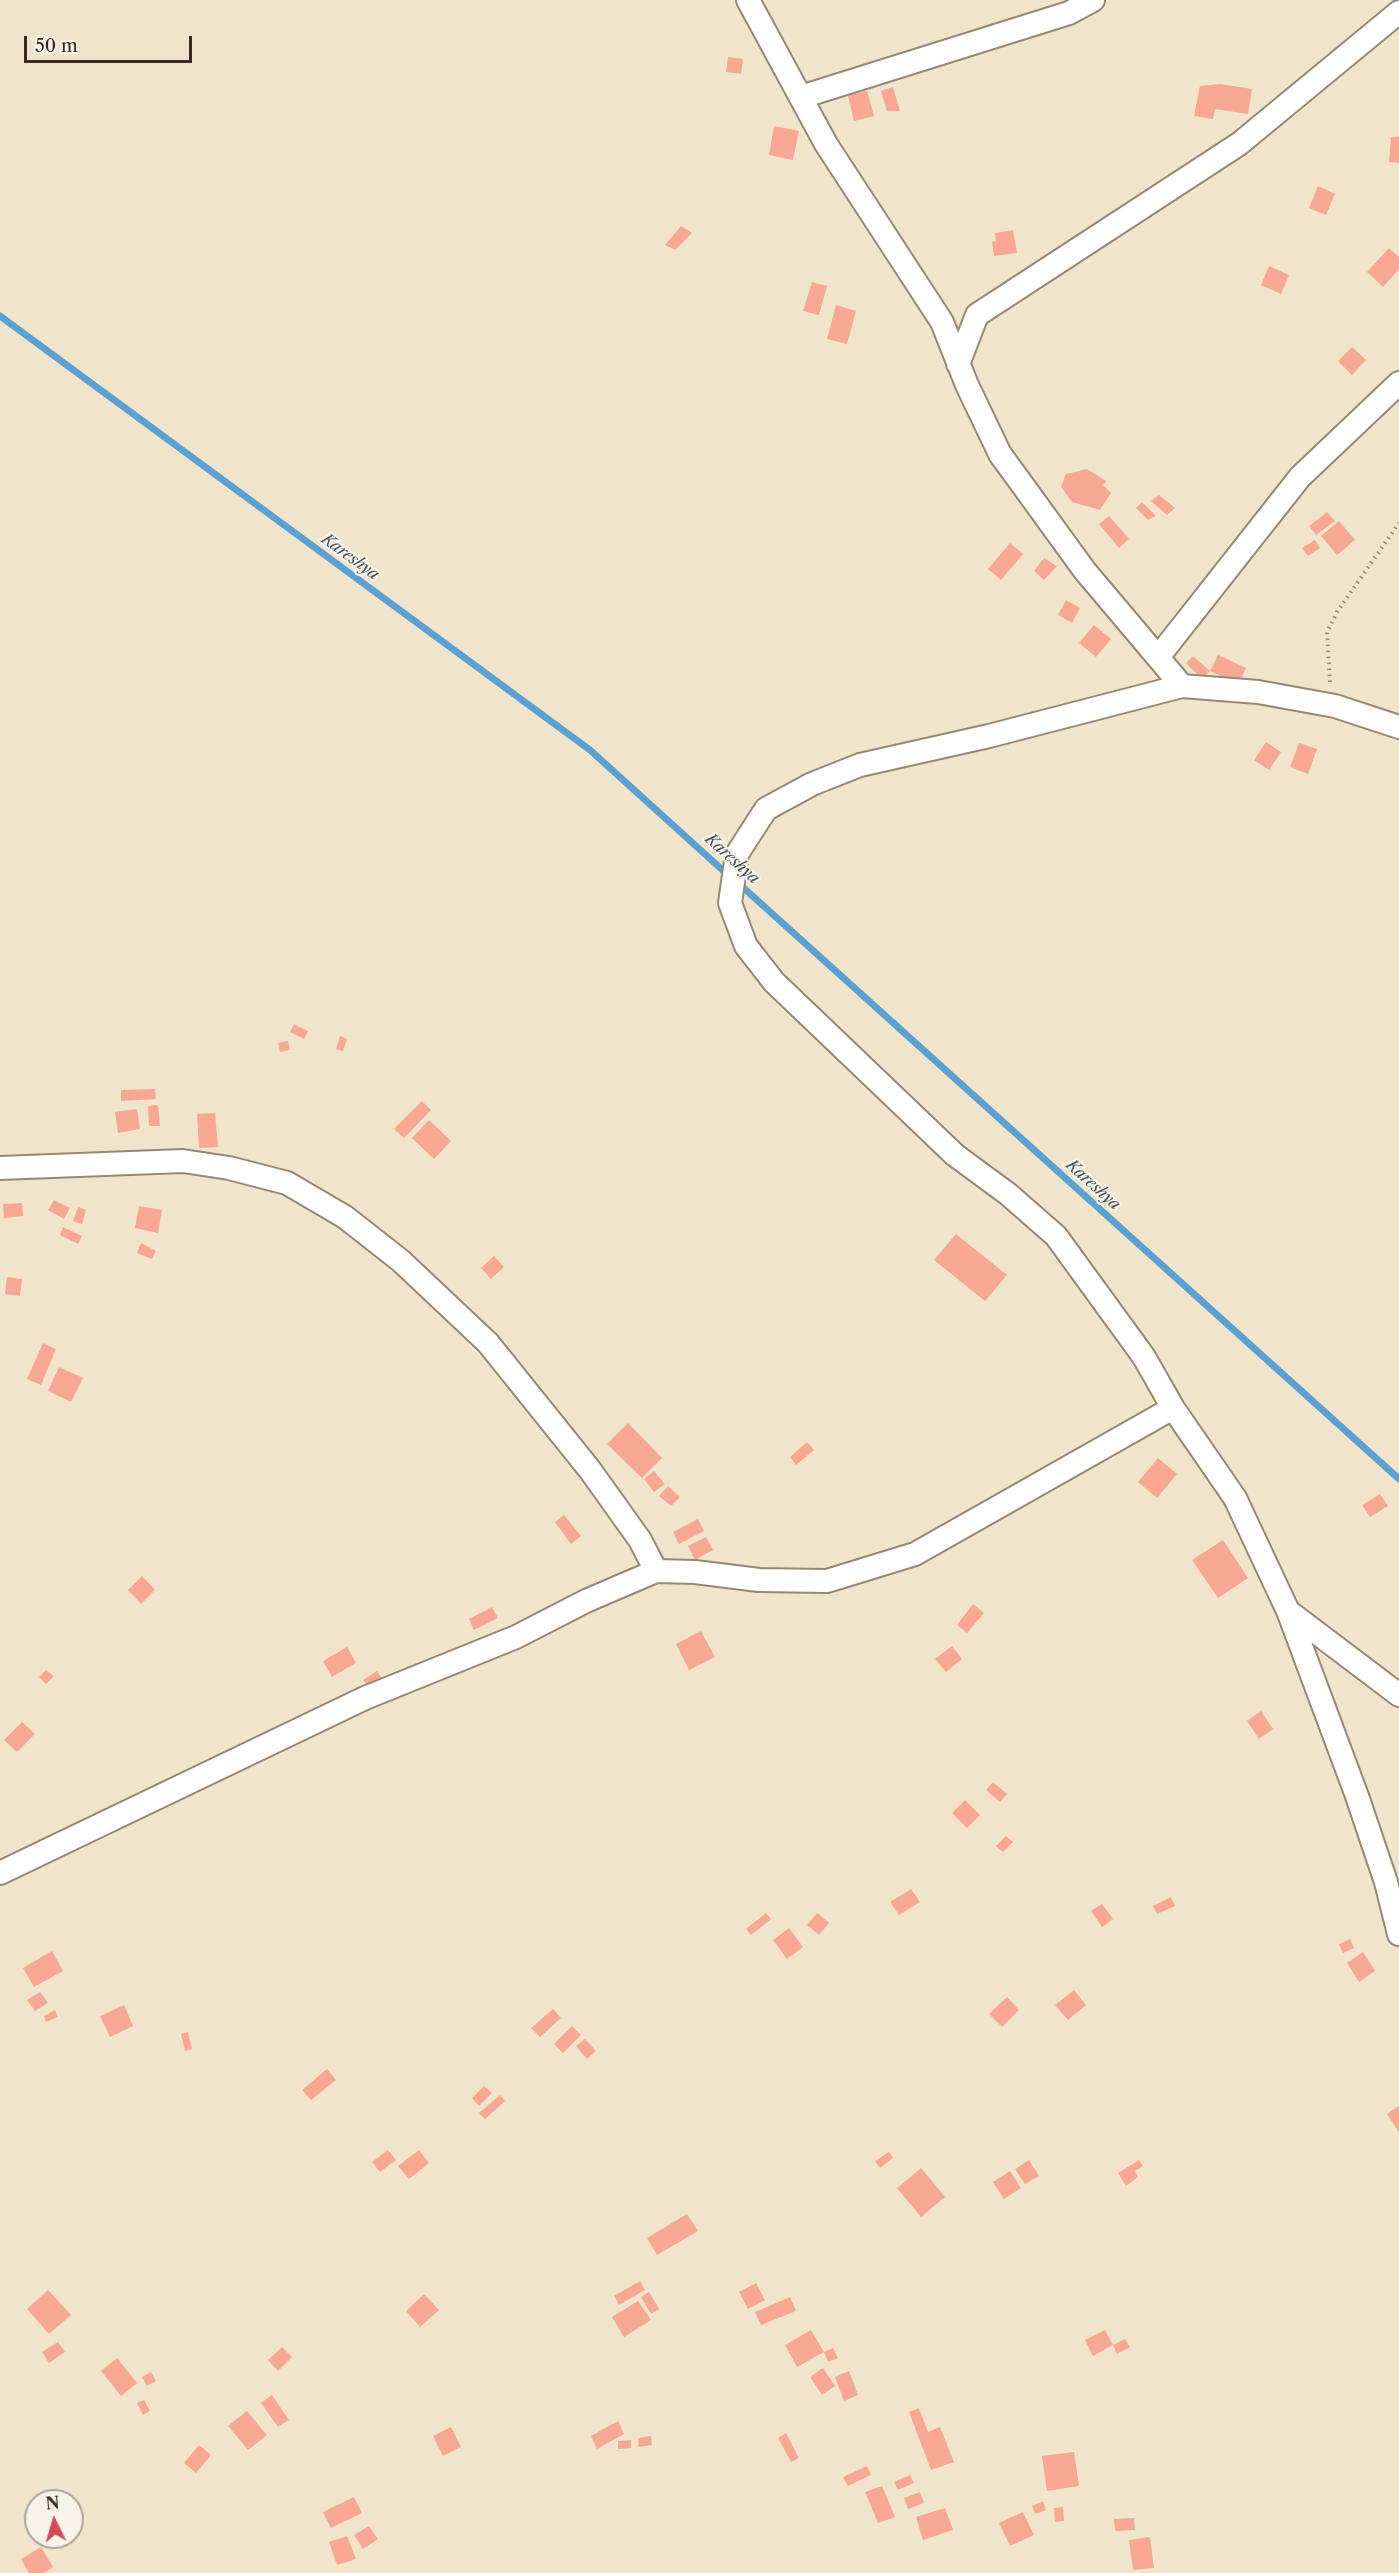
<!DOCTYPE html>
<html>
<head>
<meta charset="utf-8">
<style>
	body { margin:0 }
	#map { position:relative; width:1399px; height:2573px; overflow:hidden; background:#f0e5cb; font-family:"Libre Caslon Text",serif }
	canvas { display:block }
	.north { position:absolute; left:24px; top:2489px; width:60px; height:60px; box-sizing:border-box; background:#f7f3e8; border:2px solid #aca397; border-radius:50%; rotate:355deg; font-size:16px; font-weight:700; line-height:24px; text-align:center; color:#3b2a1e }
	.north::after { content:''; display:block; margin:auto; width:21px; height:27px; background:#d1495b; clip-path:polygon(50% 0,100% 100%,50% 72%,0 100%) }
	.scale { position:absolute; left:24px; top:36px; width:168px; height:27px; box-sizing:border-box; border:3px solid #3b2a1e; border-top:0; padding-left:8px; font-size:18px; line-height:21px; white-space:nowrap; color:#3b2a1e; -webkit-text-stroke:4px #f7f3e8; paint-order:stroke }
</style>
</head>
<body>
<div id="map">
<canvas width="1399" height="2573"></canvas>
<div class="north">N</div>
<div class="scale">50 m</div>
</div>
<script>
const g = document.querySelector('canvas').getContext('2d');
g.lineJoin = 'round';
function stroke(path, color, width, dash) { g.strokeStyle = color; g.lineWidth = width; g.lineCap = dash ? 'butt' : 'round'; g.setLineDash(dash || []); g.stroke(path); }
function fill(path, color) { g.fillStyle = color; g.fill(path, 'evenodd'); }
function write(font, color, halo, rows, align = 'center') {
  g.font = font + ' "Libre Caslon Text",serif'; g.lineWidth = 4.5; g.setLineDash([]); g.textBaseline = 'middle'; g.strokeStyle = halo; g.fillStyle = color; for (const [text, x, y, turn = 0] of rows) {
    g.save(); g.translate(x, y); g.rotate((+turn || 0) * Math.PI / 180); g.textAlign = isNaN(turn) ? turn : align; if (halo) g.strokeText(text, 0, 0); g.fillText(text, 0, 0); g.restore();
  }
}
stroke(new Path2D(`
	M0,316l590,434 138,125
	M737,882l662,597`), '#5ba1d1', 7);
fill(new Path2D(`
	M728,57l15,2 -2,15 -15,-2z
	M1220,84l32,5 -4,25 -33,-5 -2,10 -19,-3 6,-30z
	M893,87l7,24h-13l-6,-20z
	M867,91l7,25 -20,5 -6,-25z
	M774,126l25,5 -6,29 -24,-5z
	M1391,137h8v26l-10,-1z
	M1318,186l17,8 -9,21 -17,-7z
	M681,226l11,7 -17,17 -10,-5z
	M1013,230l4,23 -23,3 -2,-14 4,-1 -1,-8z
	M1389,248l10,9v12l-16,18 -16,-15z
	M1269,266l20,9 -8,19 -20,-9z
	M812,282l15,4 -8,29 -16,-4z
	M836,305l20,6 -9,33 -20,-5z
	M1352,347l14,13 -14,15 -14,-14z
	M1087,469l19,12 -3,4 8,8 -11,17 -28,-8 -11,-15 5,-13z
	M1159,495l16,13 -8,7 -16,-14z
	M1142,502l14,14 -8,4 -12,-12z
	M1327,512l8,9 -19,14 -7,-9z
	M1109,516l20,23 -10,9 -20,-24z
	M1339,521l16,19 -18,15 -16,-19z
	M1315,540l5,8 -12,8 -6,-8z
	M1010,543l13,11 -22,26 -13,-11z
	M1044,558l13,8 -13,14 -10,-9z
	M1066,600l14,8 -8,15 -14,-8z
	M1094,625l17,14 -15,18 -17,-14z
	M1218,655l28,13 -7,16 -29,-13z
	M1193,656l17,15 -8,8 -16,-16z
	M1266,742l15,10 -12,18 -15,-10z
	M1299,743l18,6 -9,25 -18,-7z
	M294,1024l14,7 -4,8 -14,-7z
	M340,1036l7,3 -4,12 -7,-2z
	M288,1041l2,9 -10,2 -2,-9z
	M155,1089l1,10 -35,2v-11z
	M422,1101l9,9 -27,28 -10,-9z
	M158,1105l2,21h-11l-1,-20z
	M137,1109l3,20 -22,4 -3,-21z
	M215,1113l3,34 -19,1 -2,-34z
	M429,1120l22,21 -17,18 -22,-21z
	M54,1200l16,8 -6,11 -16,-9z
	M22,1203l1,13 -19,2 -1,-14z
	M139,1206l23,4 -4,23 -23,-5z
	M78,1207l8,3 -4,14 -9,-3z
	M63,1227l19,9 -4,8 -18,-9z
	M956,1234l51,41 -22,26 -51,-41z
	M141,1243l15,8 -4,8 -15,-6z
	M494,1256l10,11 -13,12 -10,-11z
	M7,1277l15,2 -2,17 -15,-2z
	M43,1343l13,6 -15,36 -14,-6z
	M59,1367l24,11 -12,24 -23,-11z
	M628,1423l34,35 -20,20 -35,-34z
	M807,1442l7,8 -18,15 -6,-8z
	M1158,1458l19,16 -20,24 -19,-16z
	M654,1471l11,13 -11,8 -10,-13z
	M668,1486l12,11 -9,9 -12,-10z
	M1380,1494l8,12 -18,11 -8,-12z
	M564,1515l17,21 -10,8 -16,-22z
	M698,1519l6,12 -25,13 -6,-12z
	M706,1537l7,13 -18,10 -7,-14z
	M1223,1540l25,38 -30,20 -26,-38z
	M142,1576l13,14 -14,14 -13,-14z
	M973,1604l11,9 -17,20 -10,-8z
	M492,1607l6,11 -24,12 -5,-11z
	M701,1631l14,26 -26,13 -13,-26z
	M952,1646l10,13 -16,13 -11,-13z
	M347,1647l9,16 -24,14 -9,-16z
	M46,1670l8,6 -8,8 -7,-7z
	M377,1671l6,9 -13,9 -7,-9z
	M1261,1711l12,18 -14,10 -12,-18z
	M22,1722l13,12 -18,18 -13,-12z
	M993,1782l14,12 -7,8 -14,-12z
	M965,1800l15,15 -13,13 -15,-15z
	M1006,1836l7,6 -10,10 -7,-6z
	M911,1889l9,13 -21,13 -9,-13z
	M1171,1897l4,9 -18,8 -4,-8z
	M1102,1904l11,15 -11,8 -11,-16z
	M766,1913l5,6 -20,16 -5,-6z
	M817,1913l12,10 -10,12 -12,-10z
	M789,1928l14,19 -16,12 -14,-19z
	M1350,1939l4,9 -11,5 -4,-9z
	M52,1951l11,20 -29,16 -11,-19z
	M1363,1952l12,19 -16,11 -12,-19z
	M1074,1990l12,15 -18,15 -13,-15z
	M40,1992l8,11 -13,8 -8,-11z
	M1007,1997l12,13 -17,17 -13,-13z
	M124,2005l9,21 -23,11 -10,-21z
	M553,2009l8,9 -21,19 -9,-9z
	M55,2010l3,7 -12,5 -2,-6z
	M572,2026l9,9 -18,18 -9,-9z
	M188,2032l4,17 -7,2 -4,-17z
	M585,2039l11,12 -9,8 -11,-13z
	M327,2069l9,11 -25,20 -9,-10z
	M484,2086l8,7 -13,13 -7,-8z
	M500,2095l5,6 -20,18 -6,-6z
	M1399,2106v26l-12,-18z
	M388,2150l8,10 -16,12 -8,-10z
	M419,2150l10,13 -20,16 -11,-13z
	M889,2152l4,6 -13,10 -5,-7z
	M1029,2160l10,16 -14,8 -10,-15z
	M1139,2160l4,6 -8,5 3,6 -12,9 -8,-13z
	M921,2168l24,29 -24,20 -24,-29z
	M1010,2171l11,17 -17,11 -11,-17z
	M687,2214l11,17 -41,24 -10,-17z
	M640,2281l5,9 -26,15 -5,-9z
	M756,2283l9,17 -17,9 -9,-17z
	M48,2290l23,25 -22,19 -22,-25z
	M649,2292l10,17 -8,5 -10,-17z
	M424,2294l15,16 -19,17 -14,-16z
	M790,2297l6,14 -35,14 -6,-13z
	M638,2301l13,19 -27,17 -12,-20z
	M811,2330l13,22 -27,15 -12,-22z
	M1105,2330l8,15 12,-6 5,8 -13,7 -4,-9 -20,11 -8,-16z
	M58,2342l7,10 -16,11 -7,-11z
	M282,2347l10,10 -14,14 -10,-11z
	M833,2348l5,10 -10,4 -4,-10z
	M117,2358l20,25 -16,13 -20,-25z
	M823,2368l12,18 -13,9 -12,-18z
	M849,2371l9,24 -14,6 -9,-24z
	M151,2372l5,9 -9,5 -5,-9z
	M272,2395l17,25 -11,7 -17,-24z
	M144,2400l6,11 -7,4 -6,-12z
	M919,2408l9,24 12,-5 14,35 -23,8 -22,-58z
	M247,2411l20,24 -19,15 -20,-24z
	M618,2421l6,13 -27,15 -6,-13z
	M451,2427l10,20 -18,9 -10,-20z
	M786,2433l13,25 -8,4 -13,-24z
	M651,2436l1,9 -13,2 -1,-9z
	M631,2440v8l-13,1v-8z
	M199,2445l12,10 -15,18 -12,-10z
	M1074,2452l5,34 -32,5 -5,-35z
	M867,2466l4,9 -23,11 -5,-9z
	M910,2475l4,8 -16,7 -4,-8z
	M882,2486l13,31 -17,6 -13,-31z
	M920,2492l4,11 -16,6 -4,-11z
	M354,2497l8,16 -31,15 -8,-16z
	M1043,2501l3,9 -11,4 -3,-8z
	M1063,2507l1,14 -9,1 -1,-14z
	M945,2508l8,22 -30,10 -7,-23z
	M1023,2512l11,23 -24,11 -11,-23z
	M1134,2518l1,12 -20,1 -1,-12z
	M369,2526l9,13 -15,10 -9,-14z
	M347,2536l9,23 -19,6 -8,-23z
	M1150,2537l4,31 -21,2 -4,-30z
	M41,2547l12,20 -9,6h-15l-8,-14z`), '#f7a792');
const street = new Path2D(`
	M748,0l78,144 116,178 25,63 33,69 85,117 97,115
	M801,97l268,-84 24,-13
	M958,364l19,-49 262,-171 160,-132
	M1159,656l141,-179 99,-94
	M1399,727l-64,-21 -77,-14 -76,-6 -193,50 -129,29 -48,19 -46,25 -29,45 -7,49 16,43 28,36 181,173 53,39 48,42 88,121 29,51 62,90 53,113 69,185 29,86 13,52
	M0,1168l183,-7 46,7 58,15 58,34 56,44 87,82 102,127 50,70 16,31
	M1288,1611l111,84
	M0,1873l365,-175 151,-61 70,-36 70,-30 39,1 64,8 68,1 88,-27 258,-146`);
stroke(street, '#968874', 26);
stroke(new Path2D(`
	M1330,682l-3,-50 10,-20 62,-89`), '#968874', 4, [1.5, 4.5]);
stroke(street, '#fff', 22);
write('italic 16px', '#46545d', '#f7f3e8', [
	["Kareshya",350,557,36],
	["Kareshya",732,859,42],
	["Kareshya",1093,1185,42]
]);
</script>
</body>
</html>
